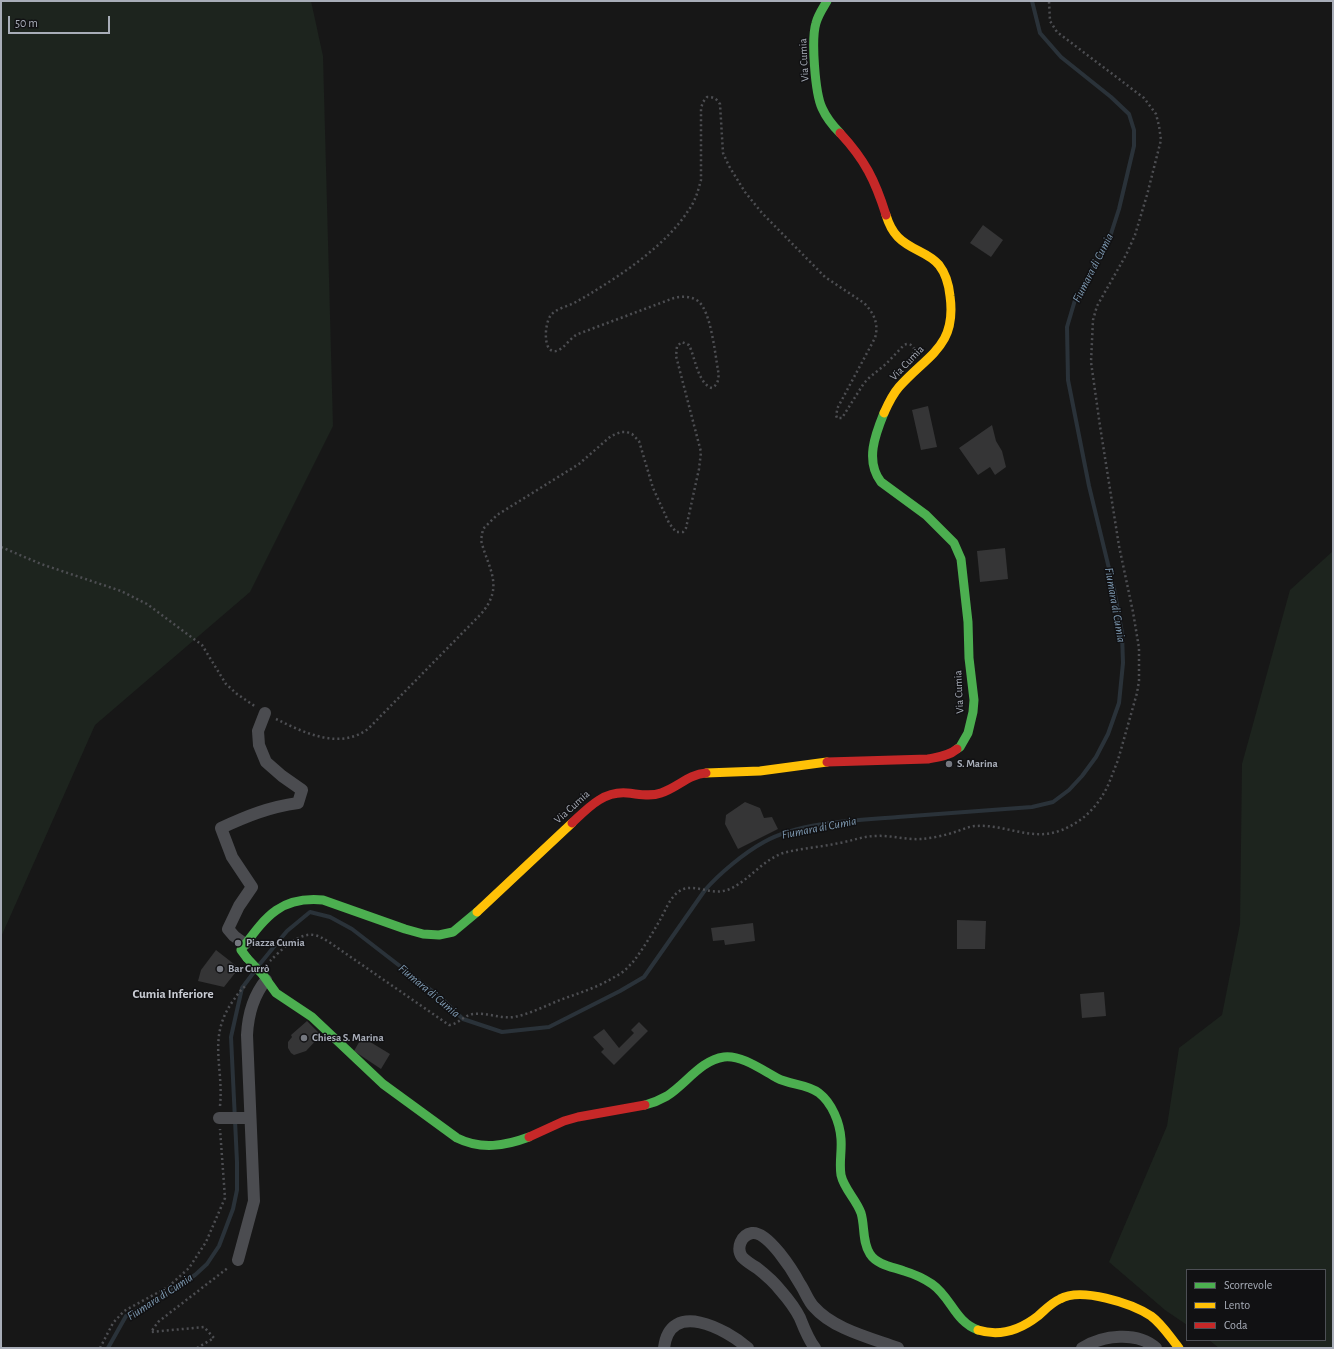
<!DOCTYPE html>
<html>
<head>
<meta charset="utf-8">
<style>
	body { margin:0 }
	#map { position:relative; width:1334px; height:1349px; overflow:hidden; background:#171717; font-family:"Alegreya Sans",sans-serif }
	canvas { display:block }
	.frame { position:absolute; inset:0; border:2px solid #a8adb8; pointer-events:none }
	.legend { position:absolute; left:1186px; top:1269px; width:140px; height:72px; box-sizing:border-box; background:#111113; border:1px solid #4d4f55; margin:0; padding:5px 7px; list-style:none; font-size:12px; color:#a8adb8 }
	.legend li { display:flex; align-items:center; gap:8px; height:20px }
	.legend b { width:20px; border:1px solid #4d4f55 }
	.scale { position:absolute; left:8px; top:16px; width:102px; height:18px; box-sizing:border-box; border:2px solid #a8adb8; border-top:0; padding-left:5px; font-size:12px; line-height:14px; white-space:nowrap; color:#a8adb8; -webkit-text-stroke:3px #111113; paint-order:stroke }
</style>
</head>
<body>
<div id="map">
<canvas width="1334" height="1349"></canvas>
<div class="frame"></div>
<ul class="legend">
<li><b style="height:5px;background:#4caf50"></b>Scorrevole</li>
<li><b style="height:5px;background:#ffc107"></b>Lento</li>
<li><b style="height:5px;background:#c62828"></b>Coda</li>
</ul>
<div class="scale">50 m</div>
</div>
<script>
const g = document.querySelector('canvas').getContext('2d');
g.lineJoin = 'round';
function fill(path, color) { g.fillStyle = color; g.fill(path, 'evenodd'); }
function stroke(path, color, width, dash) { g.strokeStyle = color; g.lineWidth = width; g.lineCap = dash ? 'butt' : 'round'; g.setLineDash(dash || []); g.stroke(path); }
function write(font, color, halo, rows, align = 'center') {
  g.font = font + ' "Alegreya Sans",sans-serif'; g.lineWidth = 3; g.setLineDash([]); g.textBaseline = 'middle'; g.strokeStyle = halo; g.fillStyle = color; for (const [text, x, y, turn = 0] of rows) {
    g.save(); g.translate(x, y); g.rotate((+turn || 0) * Math.PI / 180); g.textAlign = isNaN(turn) ? turn : align; if (halo) g.strokeText(text, 0, 0); g.fillText(text, 0, 0); g.restore();
  }
}
fill(new Path2D(`
	M1,1h310l12,55 10,370 -83,166 -155,133 -94,212z
	M1333,551v797h-114l-10,-8h116v-70h-138v55l-22,-15 -56,-48 58,-136 12,-78 43,-33 18,-91 2,-160 48,-174z`), '#1d241e');
stroke(new Path2D(`
	M259,965l28,-34 23,-19 20,5 22,12 88,68 23,22 39,13 47,-5 71,-36 24,-14 61,-87c15,-17 39,-37 59,-48 35,-20 94,-22 134,-25 45,-3 89,-7 134,-10l21,-5 16,-12 13,-14 14,-19 12,-23 11,-31 4,-40 -1,-30 -8,-44 -25,-103 -21,-106 -1,-53 8,-27 21,-38 12,-19 11,-34 15,-63v-16l-5,-16 -18,-17 -50,-40 -21,-24 -8,-32
	M108,1348l18,-32 39,-21 30,-20 12,-11 12,-18 14,-37 4,-19v-28l-6,-125 11,-49 12,-16`), '#2a3239', 4);
fill(new Path2D(`
	M983,225l20,15 -12,17 -21,-14z
	M928,406l9,41 -16,3 -9,-40z
	M992,425l4,16 6,10 4,16 -11,8 -5,-8 -12,8 -19,-27z
	M1005,548l3,31 -28,3 -3,-31z
	M745,802l15,6 4,10 8,-1 6,12 -40,20 -13,-25 1,-9z
	M957,920l29,1 -1,28h-28z
	M753,923l2,18 -30,4 -1,-5 -11,1 -2,-13z
	M216,950l23,18 -15,19 -26,-6 3,-11z
	M1104,992l2,24 -24,2 -2,-24z
	M307,1021l14,14 -15,16 -12,4 -3,-2 -3,-5v-6l4,-5 -1,-2z
	M639,1022l9,9 -34,34 -13,-13 3,-3 -11,-12 11,-8 15,19 15,-15 -3,-3z
	M362,1037l28,17 -9,15 -27,-18z`), '#353536');
stroke(new Path2D(`
	M1,547l40,17 80,27 26,13 55,41 24,39 11,10 19,13
	M276,719c29,14 63,31 92,10l113,-115c24,-28 7,-45 0,-74l2,-11 14,-14 82,-51 32,-28 10,-4h6l5,2 7,7 14,47 16,35 7,9h7l3,-4 13,-59 2,-17 -25,-96 1,-10 5,-4 7,3c6,12 9,39 23,43 7,-4 7,-11 6,-18 -3,-16 -7,-59 -20,-69 -7,-5 -16,-5 -24,-3l-96,36c-8,4 -12,12 -19,16 -17,8 -15,-27 -8,-35 5,-6 14,-8 21,-11 6,-3 11,-6 16,-9 35,-21 78,-50 100,-84 7,-9 10,-20 13,-31v-72l2,-6 4,-5c6,0 9,1 13,7l3,49 6,13 16,26 17,21 63,64 39,26c10,10 15,21 11,35l-37,69 -2,8 1,3h5l22,-35 6,-6 16,-13 18,-19c4,-2 7,-1 10,3l-1,6
	M270,961c10,-10 29,-29 44,-26 6,1 10,4 15,7l120,83c10,-1 15,-10 24,-11 13,-2 27,5 41,3 16,-3 31,-11 46,-17 19,-7 39,-13 56,-24 7,-3 12,-9 17,-14 10,-13 19,-28 27,-42 5,-9 10,-22 18,-28 13,-10 30,2 45,-1 22,-4 40,-34 64,-39 17,-4 35,-5 52,-9 13,-2 24,-7 37,-7 15,-1 30,4 45,3 12,-1 26,-4 37,-8 6,-2 12,-5 18,-5 28,-2 55,15 83,5 23,-8 40,-25 50,-48l9,-23 19,-67 2,-12v-33l-6,-36 -14,-66 -19,-120 -9,-64 2,-42 4,-14 29,-51 9,-20 12,-40 14,-55 -2,-14 -3,-12 -12,-16 -87,-66 -7,-11 -1,-20
	M220,1106c4,-39 -13,-69 13,-105 4,-6 8,-12 14,-16
	M100,1348l13,-25 11,-12 44,-24 21,-19 17,-26 19,-44 -5,-69
	M197,1348l17,-10 -10,-11 -53,5 7,-10 71,-55`), '#4d4e52', 2.5, [2, 3]);
stroke(new Path2D(`
	M245,944l-11,-8 -6,-7 11,-23 13,-19 -20,-30 -11,-29c26,-12 48,-21 77,-25l4,-13 -20,-14 -16,-14 -7,-17 -1,-14 7,-18
	M219,1118h31
	M238,1260l16,-59 -7,-166c1,-20 6,-39 19,-55
	M664,1348c6,-49 62,-19 84,0
	M815,1348c-7,-9 -11,-20 -15,-30 -5,-10 -12,-19 -19,-27 -7,-9 -15,-16 -24,-23 -5,-3 -11,-7 -15,-11 -6,-9 -1,-22 10,-24 16,-2 41,38 48,51 5,7 8,17 14,23 19,22 57,31 84,41
	M1082,1348c21,-13 55,-17 74,0`), '#4b4c50', 12);
stroke(new Path2D(`
	M827,1c-4,7 -9,14 -11,22 -5,16 -1,70 6,85 4,9 11,18 18,25
	M884,413c-9,22 -19,48 -3,69l45,33 28,28 7,16 7,63 1,36 5,42 -1,12 -5,21 -8,14 -3,2
	M247,958l-6,-8c24,-32 38,-54 82,-50l82,29 18,5 16,1 14,-3 24,-20
	M263,975l13,18 36,24 71,67 74,54c24,12 48,8 72,-1
	M645,1105c8,-2 15,-5 22,-9 19,-12 34,-36 57,-39 18,-2 38,13 53,21 13,7 30,6 42,15 13,10 21,30 22,46 1,12 -2,24 0,36 3,14 15,24 20,38 4,13 1,29 9,41 7,11 23,13 34,17 10,3 19,7 28,13 19,13 23,38 46,46`), '#4caf50', 9);
stroke(new Path2D(`
	M884,413c4,-9 8,-18 15,-26 28,-32 58,-40 51,-91 -1,-10 -4,-22 -11,-31 -5,-6 -12,-10 -20,-14 -18,-9 -27,-16 -33,-36
	M706,773l54,-2 67,-9
	M477,912l95,-89
	M978,1330c22,7 42,0 60,-14 7,-6 13,-13 22,-17 21,-12 71,4 91,17 11,8 19,21 28,32`), '#ffc107', 9);
stroke(new Path2D(`
	M840,133c25,27 35,47 46,82
	M827,762l101,-3c10,-2 21,-3 29,-10
	M572,823c16,-15 31,-32 55,-30 12,1 23,4 34,0 16,-5 28,-19 45,-20
	M529,1137l35,-16 14,-4 67,-12`), '#c62828', 9);
stroke(new Path2D(`
	M247,958l16,17`), '#4caf50', 9);
for (const [x, y, r, color] of [
	[949,764,4,"#757880"],
	[238,943,4,"#757880"],
	[220,969,4,"#757880"],
	[304,1038,4,"#757880"]
]) { const dot = new Path2D(); dot.arc(x, y, r, 0, 2 * Math.PI); g.fillStyle = color; g.fill(dot); stroke(dot, '#111113', 1.5); }
write('11px', '#a8adb8', '#111113', [
	["Via Cumia",804,60,-93],
	["Via Cumia",907,363,-46],
	["Via Cumia",959,692,-93],
	["Via Cumia",572,807,-42]
]);
write('bold 11px', '#a8adb8', '#111113', [
	["S. Marina",957,764],
	["Piazza Cumia",246,943],
	["Bar Currò",228,969],
	["Chiesa S. Marina",312,1038]
], 'left');
write('italic 12px', '#7f9bb3', '#111113', [
	["Fiumara di Cumia",1093,268,-63],
	["Fiumara di Cumia",1115,605,80],
	["Fiumara di Cumia",819,828,-11],
	["Fiumara di Cumia",429,991,40],
	["Fiumara di Cumia",160,1297,-33]
]);
write('bold 13px', '#c9ccd4', '#111113', [
	["Cumia Inferiore",173,994]
]);
</script>
</body>
</html>
